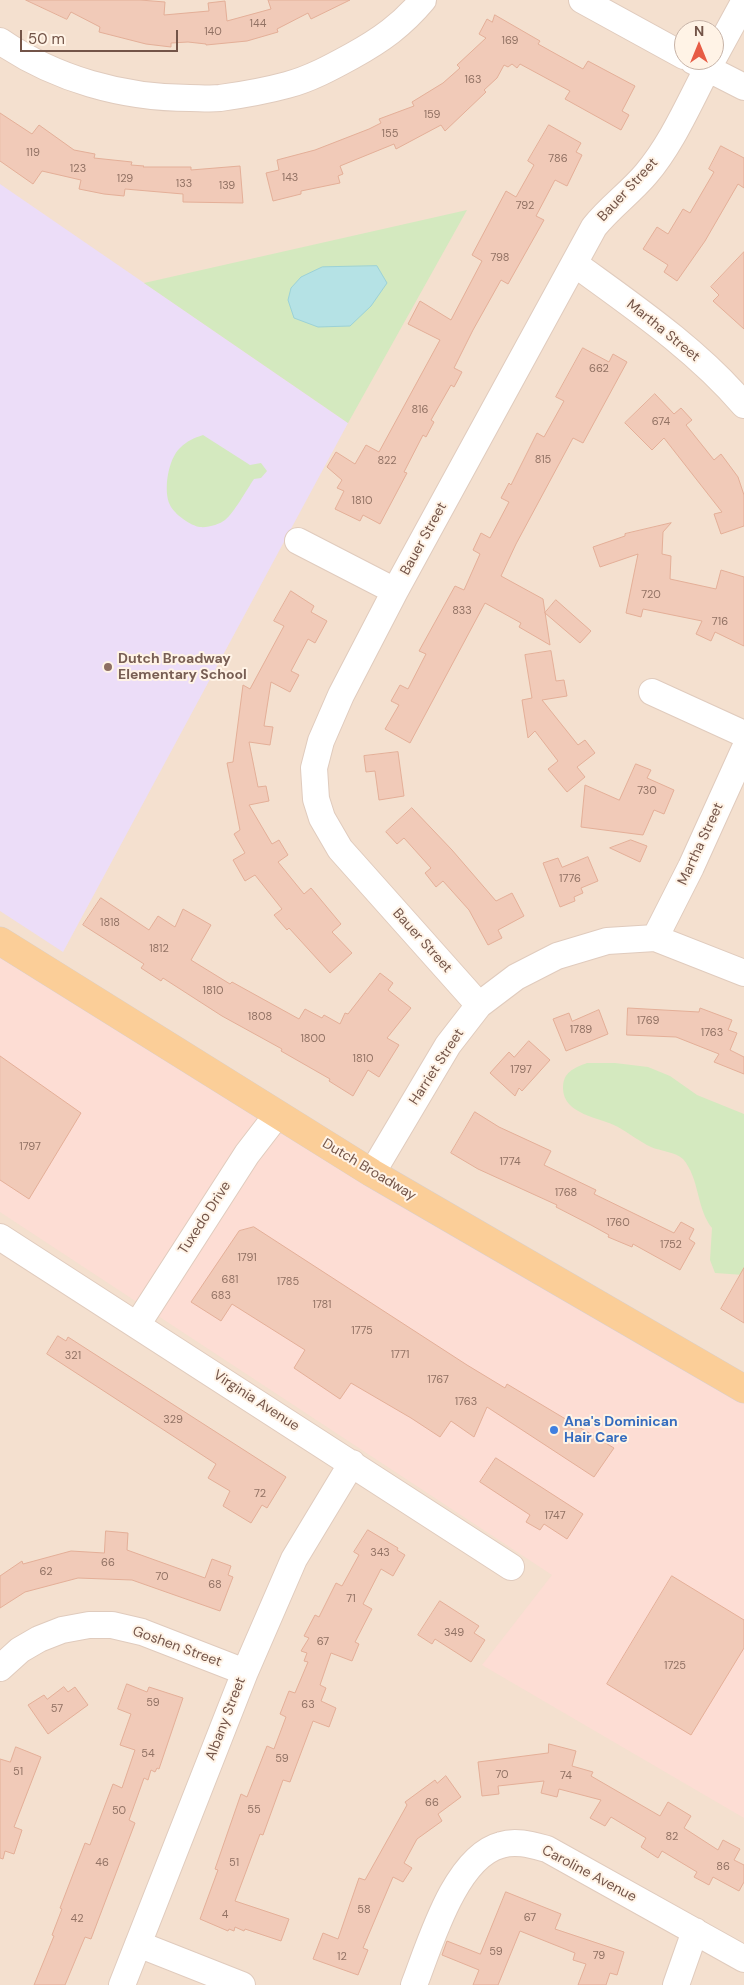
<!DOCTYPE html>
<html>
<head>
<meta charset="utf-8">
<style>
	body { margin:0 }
	#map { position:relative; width:744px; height:1985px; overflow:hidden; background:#fcefe0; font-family:"DM Sans",sans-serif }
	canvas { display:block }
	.north { position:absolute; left:674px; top:20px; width:50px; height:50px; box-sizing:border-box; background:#fff3e6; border:1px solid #c7b3a7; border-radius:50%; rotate:0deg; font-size:14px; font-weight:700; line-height:20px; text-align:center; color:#735448 }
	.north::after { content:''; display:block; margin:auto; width:18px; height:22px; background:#e75c45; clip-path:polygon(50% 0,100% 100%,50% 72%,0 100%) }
	.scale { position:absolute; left:20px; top:30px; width:158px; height:22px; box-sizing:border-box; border:2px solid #735448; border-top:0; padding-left:6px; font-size:15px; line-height:18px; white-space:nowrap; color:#735448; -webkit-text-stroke:4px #fff3e6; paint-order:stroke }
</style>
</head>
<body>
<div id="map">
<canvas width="744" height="1985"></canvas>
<div class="north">N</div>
<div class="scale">50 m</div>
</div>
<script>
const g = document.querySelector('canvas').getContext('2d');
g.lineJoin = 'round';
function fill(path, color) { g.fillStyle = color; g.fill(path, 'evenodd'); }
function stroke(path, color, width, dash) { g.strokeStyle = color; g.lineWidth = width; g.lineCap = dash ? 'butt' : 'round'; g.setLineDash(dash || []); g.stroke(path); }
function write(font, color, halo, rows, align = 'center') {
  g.font = font + ' "DM Sans",sans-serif'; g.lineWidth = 4; g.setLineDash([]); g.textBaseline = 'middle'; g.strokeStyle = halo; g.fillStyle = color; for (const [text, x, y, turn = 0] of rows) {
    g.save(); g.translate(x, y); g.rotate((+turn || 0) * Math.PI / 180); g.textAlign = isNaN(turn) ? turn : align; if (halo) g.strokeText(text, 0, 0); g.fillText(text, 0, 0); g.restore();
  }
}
fill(new Path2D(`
	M0,0h744v1985h-744zM684,30h30v30h-30z`), '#f4e0cf');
fill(new Path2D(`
	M0,947l744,449v422l-262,-153 70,-90 -552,-363z`), '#fdddd4');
fill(new Path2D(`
	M0,184l348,239 -285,529 -63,-41z`), '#ecddf8');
fill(new Path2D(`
	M467,210l-119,213 -204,-140z
	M203,435l47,30 11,-2 6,8 -6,7 -7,1c-7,10 -20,34 -29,41 -5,4 -17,8 -25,7 -9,-1 -26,-13 -30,-22 -7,-14 -2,-46 10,-57 7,-7 14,-10 23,-13z
	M587,1063h28l33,4 22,9 27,19 47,19v161l-29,-2 -5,-13 2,-32c-16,-20 -12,-49 -29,-69 -7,-7 -23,-8 -32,-12 -11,-5 -22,-14 -33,-20 -18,-10 -55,-12 -55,-39 0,-16 11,-20 24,-25z`), '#d4e9bf');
const water = new Path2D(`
	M377,266l10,17 -16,23 -21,20 -32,1 -24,-9 -6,-18 3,-12 10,-11 21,-10z`);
fill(water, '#b5e2e5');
stroke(water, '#9cd2d7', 1);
const building = new Path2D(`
	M26,0h114l25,2 -1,13 45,-4 -1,-8 17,-2 2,20 44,-12 -3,-9h82l-39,19 -3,-6 -31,16 1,3 -31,9 -41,4v-1l-18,-2 -17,1v4l-25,-3 -47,-12 1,-5 -29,-15 -4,7z
	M495,15l45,26 -2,3 45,25 5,-8 47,25 -13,25 7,4 -8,15 -56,-31 5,-8 -50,-27 -3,4 -5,-4 -4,3 -4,-2 -7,13 -13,12 2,2 -41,39 -4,-6 -45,24 -2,-5 -54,22 3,8 -5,2 2,7 -39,8v3l-28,7 -7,-28 13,-3 -2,-10 38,-10 54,-21 12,-6 -2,-4 35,-13 -2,-4 31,-19 17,-15 -3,-3 29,-27 -7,-4 8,-15 5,3z
	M0,113l32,21 7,-9 35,25 21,4 -1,4 38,4 -1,3 13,1 -1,1h48v3l49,-4 3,37 -60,-1v-8l-58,-5 -1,7 -20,-2 -25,-5 2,-9 -39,-9 -9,13 -33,-23z
	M549,125l32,18 -5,9 6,3 -15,31 -12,-6 -19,36 8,4 -36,64 -7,-4 -28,50 -19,38 8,4 -8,15 -3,-2 -20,35 3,2 -8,15 -3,-2 -19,37 3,1 -27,51 -17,-9 -3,6 -25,-12 9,-18 -7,-3 5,-8 -15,-13 9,-15 19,12 11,-19 13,7 61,-112 -32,-16 12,-23 31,19 31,-59 -10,-6 34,-64 10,6 18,-32 -6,-4z
	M721,146l23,12v30l-6,-4 -33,57 -28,40 -13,-9 4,-7 -25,-16 14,-22 11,7 15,-25 7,4 24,-41 -5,-3z
	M744,252v77l-31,-28 6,-6 -8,-8z
	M583,348l26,14 4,-8 14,8 -44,81 -10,-5 -57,106 -15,32 42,23 7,46 -31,-18 2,-4 -36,-20 -75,140 -25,-14 14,-24 -8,-4 9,-16 8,4 18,-35 -7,-3 36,-65 9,4 16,-36 -7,-4 8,-17 9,5 19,-36 -8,-4 8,-15 2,2 26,-52 7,4 20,-36 -8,-4z
	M655,394l19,20 7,-6 11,12 -6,5 28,35 7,-6 17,23 6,18v31l-23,8 -7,-20 8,-2 -58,-74 -12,12 -27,-27z
	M671,523l-8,9 -1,22 9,2 -1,23 46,10 5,-19 23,7v69l-29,-14 -4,9 -15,-7 6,-13 -59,-12 -2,8 -15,-4 12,-59 -38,13 -7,-20 32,-11v-2z
	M291,591l23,15 -3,6 16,9 -12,22 -7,-4 -17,32 8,4 -9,17 -19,-10 -7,44 9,1 -3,18 -21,-3 9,45 8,-1 3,15 -20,4 23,39 7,-4 9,15 -10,7 26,32 7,-6 30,36 -9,8 20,21 -22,20 -41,-45 -2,2 -13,-15 8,-6 -27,-34 -10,6 -12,-21 12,-7 -11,-19 6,-4 -13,-67 6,-1 10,-77 7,4 34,-63 -10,-5z
	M556,600l35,31 -11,12 -35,-30z
	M551,651l5,30 8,-1 3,16 -25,4 36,45 7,-5 10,13 -18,14 8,10 -18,15 -19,-23 10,-8 -23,-30 -7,7 -6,-38 10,-2 -7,-43z
	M398,752l6,44 -25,4 -4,-29 -9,1 -2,-16z
	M636,764l15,6 -4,8 27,12 -10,24 -10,-4 -11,25 -62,-8 4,-42 34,15z
	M412,808l40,42 44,51 16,-8 12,23 -26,14 4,8 -14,7 -19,-35 -26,-29 -7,6 -11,-14 6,-5 -27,-30 -7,6 -11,-12z
	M631,840l16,6 -7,16 -30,-14z
	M588,857l10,24 -17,7 2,5 -9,4 1,4 -15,6 -17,-44 15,-5 4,9z
	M101,898l48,32 9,-14 17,11 8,-18 28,16 -20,35 39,24 2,-2 67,37 6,-10 17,9 2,-3 16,9 5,-11 3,1 32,-41 13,10 -5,7 23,18 -24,30 12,7 -20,32 -11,-7 -15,26 -24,-15 1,-2 -49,-28 1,-2 -60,-33 -59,-38 -2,3 -20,-13 3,-4 -61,-39z
	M628,1008l71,4 1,-4 32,12 -4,10 9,3 -7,17 14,7v17l-30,-12 5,-8 -43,-17 -49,-2z
	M599,1010l9,24 -42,17 -13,-32 16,-6 3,8z
	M529,1041l21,19 -28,31 -3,-3 -4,8 -25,-23 19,-21 5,5z
	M0,1056l81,57 -52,86 -29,-19z
	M475,1112l24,15 52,24 -7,14 52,25 -2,4 80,39 7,-11 13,7 -5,10 6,4 -15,27 -47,-26 -1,3 -24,-10 1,-2 -18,-10 -35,-18 1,-2 -79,-36 -27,-16z
	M254,1227l213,138 38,23 2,-4 107,64 -20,29 -107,-70 -13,30 -23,-16 -11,16 -29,-19 -60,-35 -11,16 -46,-31 11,-18 -73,-46 -11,17 -30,-19 48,-71z
	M744,1268v55l-23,-14z
	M58,1336l8,5 2,-4 218,140 -19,31 -5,-3 -11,18 -28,-17 7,-15 -22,-13 8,-14 -169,-110z
	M496,1458l87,56 -16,25 -23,-15 -4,6 -14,-8 4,-7 -50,-33z
	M368,1530l30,18 -1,2 8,5 -12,21 -12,-7 -18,35 9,5 -17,33 4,2 -7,17 -21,-8 -11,32 6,3 -5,13 15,7 -7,19 -16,-6 -23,61 -7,-2 -20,55 -3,-1 -25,67 54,18 -8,22 -36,-12 -1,2 -9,-4 -1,4 -5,-2 -1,2 -28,-12 18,-49 -3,-1 26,-75 6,3 20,-51 7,3 12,-32 -6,-3 9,-23 6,2 13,-31 -4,-1 3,-8 -6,-2 8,-13 -5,-2 11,-21 4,2 17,-34 6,3 17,-31 -5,-3z
	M106,1531l22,2 -1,17 78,28 7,-19 19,7 -3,9 5,2 -13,34 -88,-31 -54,-2 -53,14 -25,16v-32l22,-15 1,3 48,-13 33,2z
	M672,1576l72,44v28l-53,87 -84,-51z
	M440,1601l39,25 -5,7 11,7 -14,22 -36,-23 -3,5 -14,-9z
	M127,1684l20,8 2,-5 34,11 -24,71 -2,-1 -2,4 -4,-2 -3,10 -4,-2 -15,42 6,3 -44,116 -6,-2 -20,48h-31l20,-49 -2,-1 10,-26 -2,-1 25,-65 5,2 23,-61 9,4 13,-38 -15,-5 11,-31 -13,-5z
	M64,1687l4,5 7,-5 13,18 -40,29 -20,-29 16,-10 3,4z
	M549,1744l27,7 -4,15 21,6 -2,4 69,40 8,-14 23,14 -7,12 34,22 5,-10 17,9 -6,11 10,5v17l-5,9 -26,-14 -4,8 -15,-8 3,-5 -35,-21 -4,7 -17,-11 5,-9 -35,-21 -6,9 -15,-8 11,-18 -42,-11 -2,8 -16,-4 3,-12 -46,5 1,8 -17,2 -4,-34 70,-9z
	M16,1747l25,10 -27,70 8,3 -8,24 -9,-3 -2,8 -3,-1v-99l10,3z
	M446,1776l15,21 -23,17 4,7 -25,18 -13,24 8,5 -9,14 -10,-5 -30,71 5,2 -10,25 -45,-16 10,-26 15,6 21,-61 6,2 42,-75 -2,-3 30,-22 2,3z
	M506,1892l55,22 -6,15 69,23 -7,23 -7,-2 -4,12h-28l8,-21 -13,-4 2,-7 -55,-22 -22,54h-25l6,-15 -37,-15 5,-14 33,13z`);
fill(building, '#f1cab8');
stroke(building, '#e4af98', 1);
const minor = new Path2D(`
	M582,0l102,56
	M0,41c55,38 123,57 190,57 9,0 20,1 30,0 22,-3 45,-7 67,-13 23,-6 45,-18 65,-29 29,-16 50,-31 71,-56
	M714,57l30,-55
	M693,61l51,26
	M575,264c59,43 121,85 169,141
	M298,541l97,50
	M652,692l92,42
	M655,938l36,-71 53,-117
	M479,1005l-139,-156 -18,-31 -6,-19 -2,-31 7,-27 20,-46 54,-104 199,-364c16,-20 36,-34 52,-53 28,-33 45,-76 66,-114
	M372,1173l76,-128 31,-40 37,-28 41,-21 50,-15 48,-3 89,35
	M0,1237l511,330
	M137,1325l110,-171 30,-39
	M0,1668l20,-18 19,-11 23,-9 27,-5h23l30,7 103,40
	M138,1944l104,41
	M122,1985l123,-313 49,-113 58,-96
	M414,1985c16,-41 41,-128 87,-140 15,-5 31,0 46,4l197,110
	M676,1985l19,-54`);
const major = new Path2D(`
	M0,941l372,232 372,216`);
stroke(minor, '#e0cbbd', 28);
stroke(major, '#d8cfcc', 29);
stroke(minor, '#fff', 26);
stroke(major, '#fbce98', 28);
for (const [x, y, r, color] of [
	[108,667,5,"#8d6e63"],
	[554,1430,5,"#3f7fe0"]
]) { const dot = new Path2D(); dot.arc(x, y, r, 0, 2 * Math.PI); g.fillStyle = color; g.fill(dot); stroke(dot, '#fff3e6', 2); }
write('11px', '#927264', null, [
	["144",258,24],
	["140",213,32],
	["169",510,41],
	["163",473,80],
	["159",432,115],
	["155",390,134],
	["119",33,153],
	["786",558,159],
	["123",78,169],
	["143",290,178],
	["129",125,179],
	["133",184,184],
	["139",227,186],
	["792",525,206],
	["798",500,258],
	["662",599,369],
	["816",420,410],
	["674",661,422],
	["815",543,460],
	["822",387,461],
	["1810",362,501],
	["720",651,595],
	["833",462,611],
	["716",720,622],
	["730",647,791],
	["1776",570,879],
	["1818",110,923],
	["1812",159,949],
	["1810",213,991],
	["1808",260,1017],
	["1769",648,1021],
	["1789",581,1030],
	["1763",712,1033],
	["1800",313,1039],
	["1810",363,1059],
	["1797",521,1070],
	["1797",30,1147],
	["1774",510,1162],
	["1768",566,1193],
	["1760",618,1223],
	["1752",671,1245],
	["1791",247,1258],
	["681",230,1280],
	["1785",288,1282],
	["683",221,1296],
	["1781",322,1305],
	["1775",362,1331],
	["1771",400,1355],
	["321",73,1356],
	["1767",438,1380],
	["1763",466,1402],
	["329",173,1420],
	["72",260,1494],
	["1747",555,1516],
	["343",380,1553],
	["66",108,1563],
	["62",46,1572],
	["70",162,1577],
	["68",215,1585],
	["71",351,1599],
	["349",454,1633],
	["67",323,1642],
	["1725",675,1666],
	["59",153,1703],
	["63",308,1705],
	["57",57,1709],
	["54",148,1754],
	["59",282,1759],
	["51",18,1772],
	["70",502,1775],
	["74",566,1776],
	["66",432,1803],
	["55",254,1810],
	["50",119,1811],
	["82",672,1837],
	["46",102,1863],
	["51",234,1863],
	["86",723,1867],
	["58",364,1910],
	["4",225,1915],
	["67",530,1918],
	["42",77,1919],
	["59",496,1952],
	["79",599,1956],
	["12",342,1957]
]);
write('14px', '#735448', '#fff3e6', [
	["Bauer Street",628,190,-47],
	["Martha Street",663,331,39],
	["Bauer Street",424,539,-61],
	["Martha Street",701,844,-65],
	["Bauer Street",422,941,48],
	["Harriet Street",437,1067,-57],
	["Dutch Broadway",369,1170,31],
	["Tuxedo Drive",205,1218,-57],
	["Virginia Avenue",256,1401,33],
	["Goshen Street",177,1647,20],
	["Albany Street",226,1719,-69],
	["Caroline Avenue",589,1874,28]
]);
write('bold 14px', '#785e54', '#fff3e6', [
	["Dutch Broadway",118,659],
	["Elementary School",118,675]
], 'left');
write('bold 14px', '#366cbe', '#fff3e6', [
	["Ana's Dominican",564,1422],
	["Hair Care",564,1438]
], 'left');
</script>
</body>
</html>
